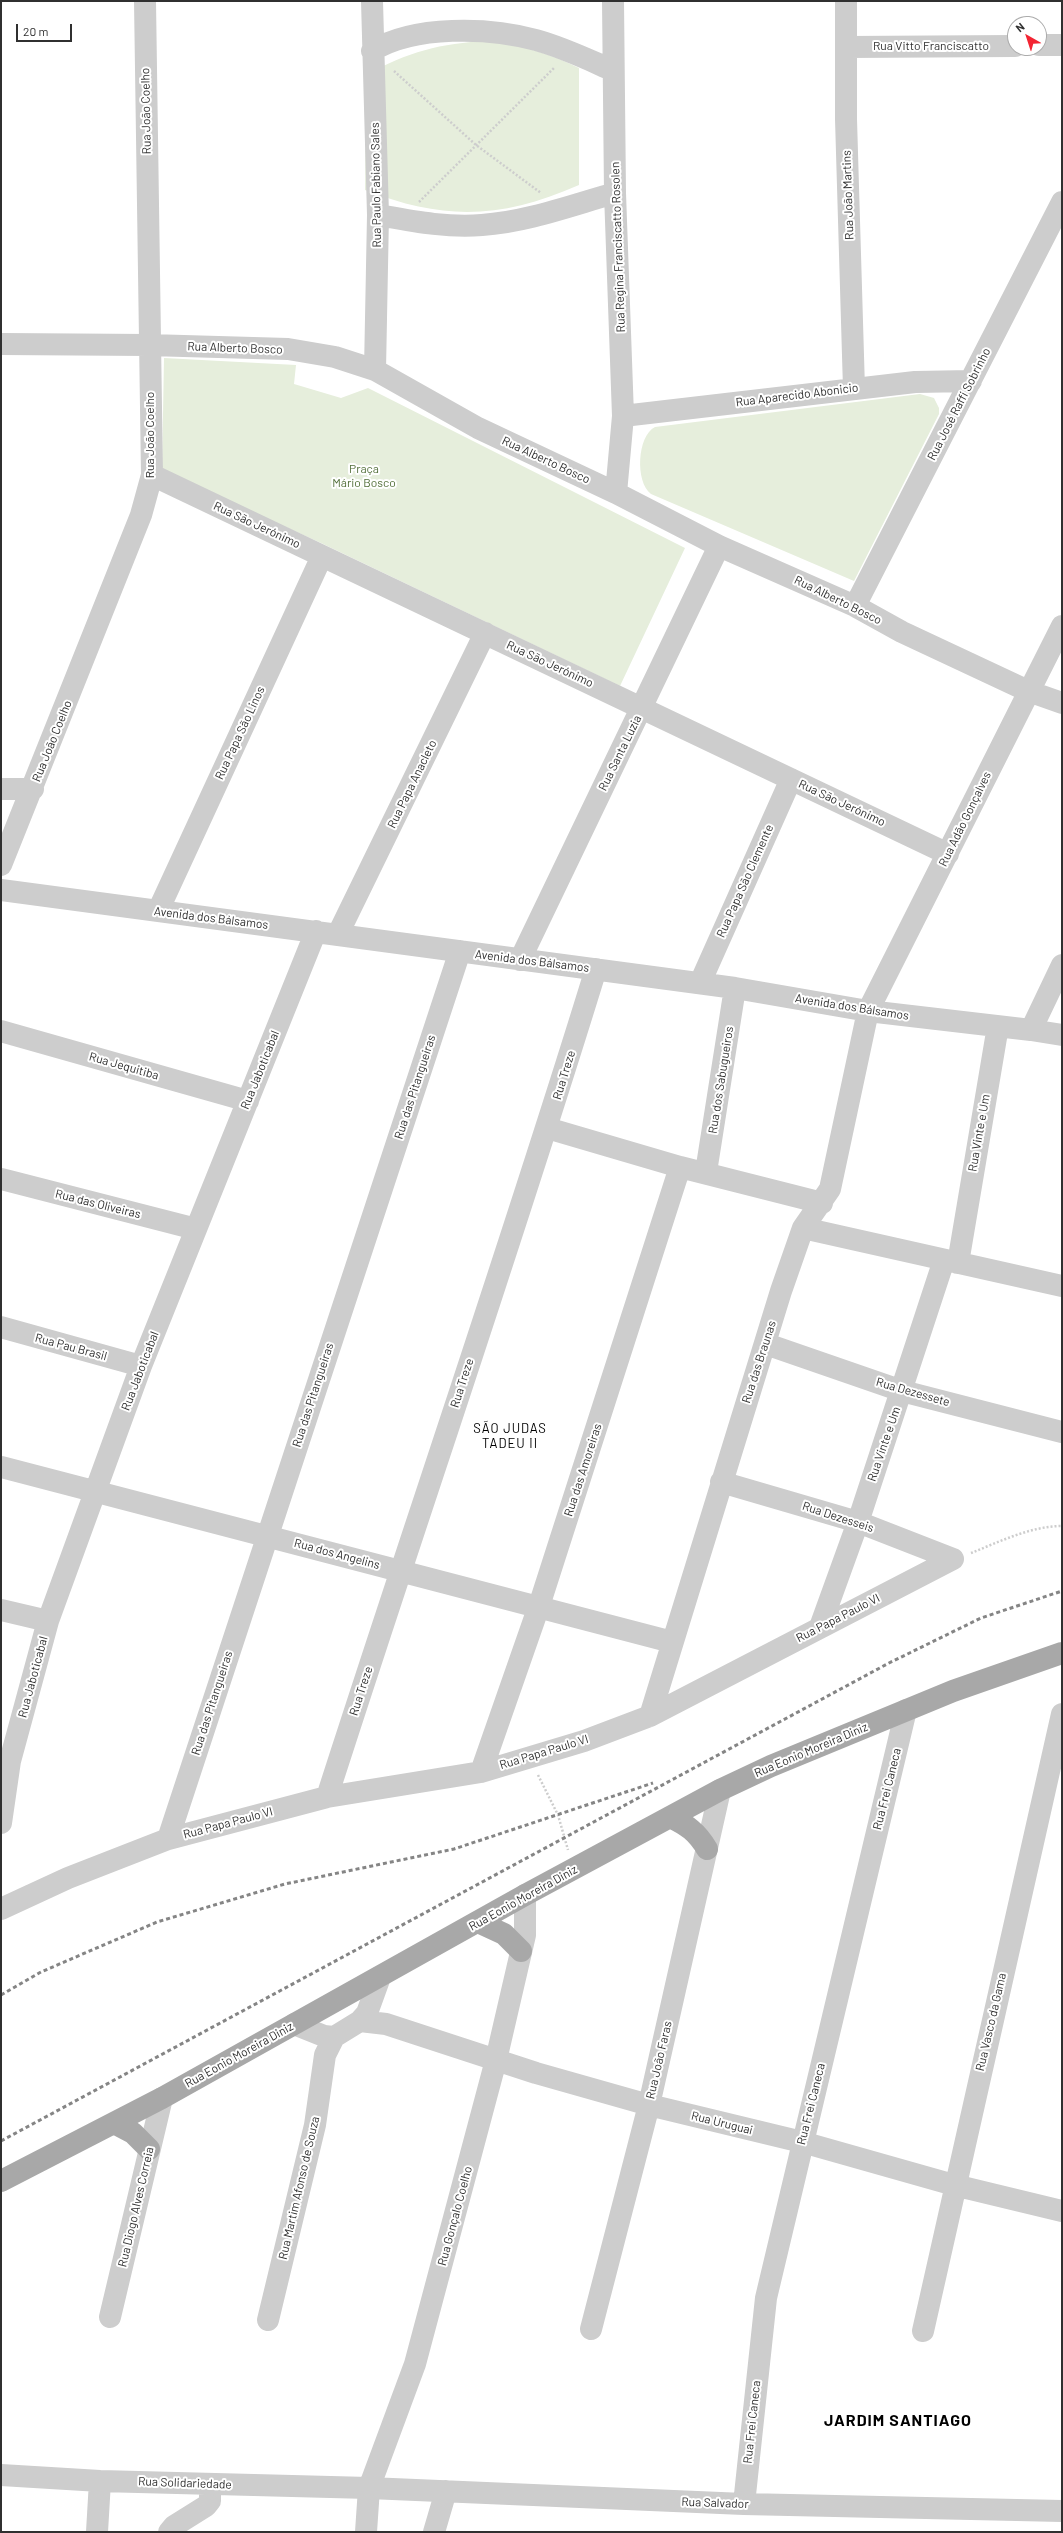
<!DOCTYPE html>
<html>
<head>
<meta charset="utf-8">
<style>
	body { margin:0 }
	#map { position:relative; width:1063px; height:2533px; overflow:hidden; background:#fff; font-family:Barlow,sans-serif }
	canvas { display:block }
	.frame { position:absolute; inset:0; border:2px solid #303030; pointer-events:none }
	.north { position:absolute; left:1007px; top:16px; width:40px; height:40px; box-sizing:border-box; background:#fff; border:1px solid #acacac; border-radius:50%; rotate:321deg; font-size:11px; font-weight:700; line-height:16px; text-align:center; color:#303030 }
	.north::after { content:''; display:block; margin:auto; width:14px; height:18px; background:#f32533; clip-path:polygon(50% 0,100% 100%,50% 72%,0 100%) }
	.scale { position:absolute; left:16px; top:24px; width:56px; height:18px; box-sizing:border-box; border:2px solid #303030; border-top:0; padding-left:5px; font-size:12px; line-height:14px; white-space:nowrap; color:#303030; -webkit-text-stroke:3px #fff; paint-order:stroke }
</style>
</head>
<body>
<div id="map">
<canvas width="1063" height="2533"></canvas>
<div class="frame"></div>
<div class="north">N</div>
<div class="scale">20 m</div>
</div>
<script>
const g = document.querySelector('canvas').getContext('2d');
g.lineJoin = 'round';
function fill(path, color) { g.fillStyle = color; g.fill(path, 'evenodd'); }
function stroke(path, color, width, dash) { g.strokeStyle = color; g.lineWidth = width; g.lineCap = dash ? 'butt' : 'round'; g.setLineDash(dash || []); g.stroke(path); }
function write(font, color, halo, rows, align = 'center') {
  g.font = font + ' Barlow,sans-serif'; g.lineWidth = 4; g.setLineDash([]); g.textBaseline = 'middle'; g.strokeStyle = halo; g.fillStyle = color; for (const [text, x, y, turn = 0] of rows) {
    g.save(); g.translate(x, y); g.rotate((+turn || 0) * Math.PI / 180); g.textAlign = isNaN(turn) ? turn : align; if (halo) g.strokeText(text, 0, 0); g.fillText(text, 0, 0); g.restore();
  }
}
fill(new Path2D(`
	M488,41c33,4 61,12 91,27v117c-78,34 -134,36 -214,5l1,-115c42,-23 74,-32 122,-34z
	M164,358l132,7 -2,19 47,14 27,-10 317,160 -65,138 -299,-143 -159,-72z
	M920,394l14,4 5,10v6l-85,167 -203,-87c-16,-12 -14,-58 4,-67z`), '#e6eedc');
stroke(new Path2D(`
	M394,71l82,74 65,48
	M419,202l136,-135
	M971,1553c28,-11 60,-27 91,-27
	M538,1775l20,40 10,35`), '#cdcdcd', 2.5, [2, 2]);
stroke(new Path2D(`
	M372,1l6,214 -3,155
	M613,1l2,192 8,223 -7,77
	M846,1v118l8,270
	M1039,45h23
	M847,47l168,-1
	M372,51c42,-26 117,-24 164,-11 26,7 51,19 76,30
	M378,215c34,6 69,13 104,10 45,-3 90,-20 133,-32
	M1,344l148,1 139,4 47,8 40,13 103,58 138,65 103,53 136,60 47,26 126,59 34,12
	M623,416l292,-34 56,-1
	M152,475l796,379
	M855,606l207,-404
	M1,789h32
	M1,865l140,-350 11,-40 -7,-474
	M1,890l734,98 133,23 163,19 31,5
	M158,911l164,-355
	M338,934l147,-301
	M520,960l199,-414
	M700,983l91,-204
	M1031,1030l31,-65
	M1,1031l247,70
	M547,1128l133,39 142,36
	M706,1172l29,-184
	M1,1179l195,50
	M803,1228l259,58
	M958,1263l40,-237
	M1,1327l140,39
	M766,1344l136,47 160,41
	M1,1467l671,175
	M721,1482l137,40 95,37
	M1,1610l47,11
	M820,1627l38,-105 86,-262
	M650,1716l131,-425 22,-63 27,-39 38,-178 194,-385
	M481,1772l58,-166 141,-439
	M327,1797c89,-277 184,-551 269,-828
	M1,1823l9,-62 38,-140 93,-255 175,-435
	M168,1839l292,-888
	M1,1909l67,-31 100,-39 159,-42 154,-25 103,-31 66,-25 303,-157
	M360,2021l26,3 150,49 113,32 153,37 152,43 108,26
	M294,2024l30,12 10,1
	M110,2317l52,-219
	M268,2320l47,-195 10,-70 9,-18 26,-16 7,-8 13,-36
	M591,2329l58,-224 71,-315
	M923,2331l139,-617
	M1,2475l99,6 269,7 375,16 318,7
	M744,2504l22,-206 140,-588
	M97,2532l3,-51
	M169,2532l5,-6 32,-20 4,-5v-17
	M366,2532l3,-44 46,-124 81,-304 29,-125v-40
	M434,2532l12,-41`), '#cdcdcd', 22);
stroke(new Path2D(`
	M670,1817c17,8 27,15 37,32
	M478,1922l26,12 17,17
	M114,2123l19,10 16,16
	M1,2181l161,-83 363,-203 195,-105 51,-24 182,-75 109,-38`), '#a8a8a8', 22);
stroke(new Path2D(`
	M1,1995l40,-23 116,-50 128,-38 169,-35 199,-66
	M1,2141l888,-478 92,-45 81,-27`), '#858585', 3, [4, 3]);
write('12px', '#303030', '#fff', [
	["Rua Vitto Franciscatto",931,46],
	["Rua João Coelho",146,111,-91],
	["Rua Paulo Fabiano Sales",376,185,-91],
	["Rua João Martins",848,195,-92],
	["Rua Regina Franciscatto Rosolen",618,247,-92],
	["Rua Alberto Bosco",235,348,2],
	["Rua Aparecido Abonicio",797,395,-7],
	["Rua José Raffi Sobrinho",959,404,-63],
	["Rua João Coelho",150,435,-90],
	["Rua Alberto Bosco",546,460,25],
	["Rua São Jerónimo",257,525,25],
	["Rua Alberto Bosco",838,600,26],
	["Rua São Jerónimo",550,664,25],
	["Rua Papa São Linos",240,733,-65],
	["Rua João Coelho",52,741,-68],
	["Rua Santa Luzia",620,753,-64],
	["Rua Papa Anacleto",412,784,-64],
	["Rua São Jerónimo",842,803,25],
	["Rua Adão Gonçalves",965,819,-64],
	["Rua Papa São Clemente",745,881,-66],
	["Avenida dos Bálsamos",211,918,7],
	["Avenida dos Bálsamos",532,961,7],
	["Avenida dos Bálsamos",852,1007,9],
	["Rua Jequitiba",124,1066,16],
	["Rua Jaboticabal",260,1070,-68],
	["Rua Treze",564,1075,-73],
	["Rua dos Sabugueiros",721,1080,-81],
	["Rua das Pitangueiras",415,1087,-72],
	["Rua Vinte e Um",979,1133,-80],
	["Rua das Oliveiras",98,1204,14],
	["Rua Pau Brasil",71,1347,15],
	["Rua das Braunas",759,1362,-72],
	["Rua Jaboticabal",140,1371,-69],
	["Rua Treze",462,1383,-72],
	["Rua Dezessete",913,1392,16],
	["Rua das Pitangueiras",313,1395,-72],
	["Rua Vinte e Um",884,1444,-71],
	["Rua das Amoreiras",583,1470,-72],
	["Rua Dezesseis",838,1517,18],
	["Rua dos Angelins",337,1554,15],
	["Rua Papa Paulo VI",838,1618,-27],
	["Rua Jaboticabal",33,1677,-75],
	["Rua Treze",361,1691,-72],
	["Rua das Pitangueiras",212,1703,-72],
	["Rua Eonio Moreira Diniz",811,1750,-23],
	["Rua Papa Paulo VI",544,1752,-17],
	["Rua Frei Caneca",887,1789,-76],
	["Rua Papa Paulo VI",228,1823,-15],
	["Rua Eonio Moreira Diniz",523,1898,-29],
	["Rua Vasco da Gama",991,2022,-77],
	["Rua Eonio Moreira Diniz",239,2055,-29],
	["Rua João Faras",659,2060,-77],
	["Rua Frei Caneca",811,2104,-76],
	["Rua Uruguai",722,2123,14],
	["Rua Martim Afonso de Souza",299,2188,-77],
	["Rua Diogo Alves Correia",136,2207,-77],
	["Rua Gonçalo Coelho",455,2216,-75],
	["Rua Frei Caneca",752,2422,-84],
	["Rua Solidariedade",185,2483,2],
	["Rua Salvador",715,2503,2]
]);
write('12px', '#526f39', '#fff', [
	["Praça",364,469],
	["Mário Bosco",364,483]
]);
g.letterSpacing = '1px';
write('13px', '#000', '#fff', [
	["SÃO JUDAS",510,1429],
	["TADEU II",510,1444]
]);
g.letterSpacing = '0px';
g.letterSpacing = '1px';
write('bold 16px', '#000', '#fff', [
	["JARDIM SANTIAGO",898,2421]
]);
g.letterSpacing = '0px';
</script>
</body>
</html>
